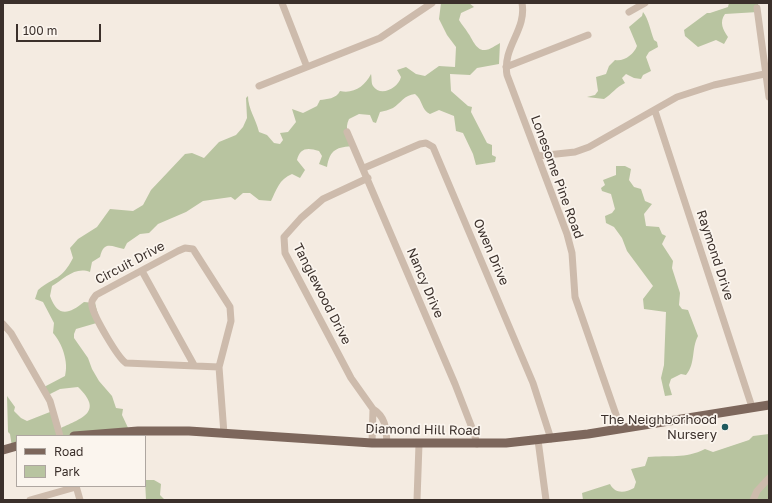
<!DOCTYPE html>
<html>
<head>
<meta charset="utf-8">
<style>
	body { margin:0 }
	#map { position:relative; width:772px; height:503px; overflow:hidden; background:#f4ebe1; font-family:"Golos Text",sans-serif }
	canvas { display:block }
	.frame { position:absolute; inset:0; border:4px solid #3b302b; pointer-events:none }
	.legend { position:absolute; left:16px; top:435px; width:130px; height:52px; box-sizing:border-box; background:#fbf5ee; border:1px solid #aea6a0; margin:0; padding:5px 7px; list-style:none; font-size:12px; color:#3b302b }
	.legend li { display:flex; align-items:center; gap:8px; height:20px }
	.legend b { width:20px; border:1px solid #aea6a0 }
	.scale { position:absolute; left:16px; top:24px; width:85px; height:18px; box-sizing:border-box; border:2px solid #3b302b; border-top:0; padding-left:5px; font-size:12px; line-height:14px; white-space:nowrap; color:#3b302b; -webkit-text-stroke:3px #fbf5ee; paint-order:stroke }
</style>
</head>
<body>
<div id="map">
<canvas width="772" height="503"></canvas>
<div class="frame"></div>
<ul class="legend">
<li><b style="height:5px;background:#7d675c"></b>Road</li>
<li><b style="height:11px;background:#b8c4a0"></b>Park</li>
</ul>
<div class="scale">100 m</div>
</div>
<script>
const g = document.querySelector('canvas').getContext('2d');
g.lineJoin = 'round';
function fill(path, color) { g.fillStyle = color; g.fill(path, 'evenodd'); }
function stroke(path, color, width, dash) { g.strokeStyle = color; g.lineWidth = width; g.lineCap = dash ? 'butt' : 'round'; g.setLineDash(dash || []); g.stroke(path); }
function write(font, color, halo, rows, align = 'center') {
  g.font = font + ' "Golos Text",sans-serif'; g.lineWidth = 3.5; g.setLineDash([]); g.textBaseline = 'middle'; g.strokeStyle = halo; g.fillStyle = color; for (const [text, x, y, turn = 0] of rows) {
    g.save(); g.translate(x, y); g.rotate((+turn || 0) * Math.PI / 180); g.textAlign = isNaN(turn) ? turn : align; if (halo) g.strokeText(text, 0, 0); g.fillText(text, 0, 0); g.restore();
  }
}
fill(new Path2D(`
	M441,3h28l5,4 -13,6 -2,7c3,5 6,8 9,13 4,5 8,18 17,17 5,0 11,-5 15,-7l-1,21 -22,4 -7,7 -20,-1 1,17 17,15 4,1 -1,5 16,31 5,2v10l4,2 -1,5 -19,3 -3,-11 -10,-21 -7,-2 -2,-15 -15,-6 -9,4c-9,-4 -7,-14 -15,-20 -11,1 -14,9 -22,14 -4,2 -9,3 -13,4l-4,11 -3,-1 -3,-7 -11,-1 -10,5c-5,10 0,18 5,27 -17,1 -24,3 -27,21l-8,-3 3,-8 -3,-5c-12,-4 -19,-3 -22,9l8,10 -5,8 -8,-4c-13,5 -16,17 -21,27l-12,-1 -9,-7h-7l-8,7 -4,-3 -28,4 -17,11 -28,12 -9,9 -9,1 -13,9 -3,6c-12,-2 -20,-9 -24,8l-8,5 -2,10c-15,-6 -26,7 -38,14l-2,10c8,22 19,18 34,6l11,1 5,19 -24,7 -2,5v4l14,20 4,11 7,12 13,15 4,12 7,1 -1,6 8,17 -48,4h-65v10l-5,1 -2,-13 -2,-2 -1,-36 8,11 -1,4 7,7 6,3 28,-11 6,18c21,-10 43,-16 17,-41l-18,2 -12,6 -4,-8 21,-11c4,-14 -3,-33 -12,-43l1,-10 -11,-21 -8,-3 3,-9c17,-14 23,-9 35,-32l-3,-10 8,-9 19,-12 13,-18 23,2 10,-6 8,-15 34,-36 7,-1 12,5 15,-16 17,-7 7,-8 4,-9 -1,-20 2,-2c0,13 8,23 11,36l8,3 7,8 6,1 3,-4 -3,-7 8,-1 8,-10 -4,-13 11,4 14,-7 3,-6c7,-1 16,-1 20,-9 14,3 25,-5 31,-17 1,4 0,9 2,12 7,11 25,3 28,-9l-4,-7 9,-3 10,7 9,2 14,-10 16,1 1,-20 -9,-12 -8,-16z
	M729,3h29v9l-33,2c-6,8 -2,16 3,23l-4,7 -8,-4 -18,7 -13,-11 -1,-6 23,-17h3l18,-6z
	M643,12c6,8 7,18 11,28l3,2 1,5 -9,5 -3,5 5,14 -8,4 -2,4 -7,-1 -8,-4 -4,4 3,5c-9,4 -13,11 -21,16l-17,-2 8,-2 3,-4 -2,-14 10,-3 3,-8 6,-6c9,2 19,-6 22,-14l-8,-19 13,-11z
	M616,166h9l6,3 -2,11 5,7 7,2 4,12 7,3 -8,10 2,12 13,1 3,7 4,2 -4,8 11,17 -1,7 8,25 -1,12 3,4 6,1 10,26c-7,13 -2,27 -12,39l-5,-1 -10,5 -2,6 3,10 -7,1 -4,-18 3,-13 2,-53 -22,-3 -1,-10 10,-13 -26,-35 -5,-13 -8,-11 -8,-4 -1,-7 7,-3 3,-4 -4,-15 -9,-3 -1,-3 4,-3 -2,-5 13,-5z
	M769,434v66h-186l-1,-7 28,-9c5,10 15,9 24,4l2,-6 -5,-13 14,-3 3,-9c21,-2 37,2 57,-8l8,3 36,-12 4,-4z
	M145,480h9l7,4 -1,11 5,5h-19z`), '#b8c4a0');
stroke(new Path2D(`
	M282,3l25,64
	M522,3c5,27 -20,44 -15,72l60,159 5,19 3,44 46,132
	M757,8l12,89
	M629,12l16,-9
	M506,67l82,-32
	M259,86l121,-48 52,-35
	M655,111l97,296
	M347,132l108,252 19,49 3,11
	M538,156l37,-4 14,-5 88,-50 37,-12 55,-12
	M364,168l56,-24 6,-1 7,4 100,236 18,56
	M368,178l-45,21 -22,19 -17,19 1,16 66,125 22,31 -1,34
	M142,271l52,94
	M3,324l8,9 39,68 10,35
	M219,367l-93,-4c-8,-5 -32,-46 -34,-57 -1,-5 1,-7 4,-11l82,-44 7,-3 8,1 37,58 1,14 -12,46 5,67
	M373,409c13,8 13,20 14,34
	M538,440l8,60
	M76,486l4,14
	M30,500l46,-13
	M417,500l2,-56
	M753,500l4,-9 12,-13`), '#cdbbac', 7);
stroke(new Path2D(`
	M74,436l64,-5h51l183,12h134l82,-9 181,-29
	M3,450l14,-4`), '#7d675c', 9);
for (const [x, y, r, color] of [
	[725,427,4,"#1f5a5e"]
]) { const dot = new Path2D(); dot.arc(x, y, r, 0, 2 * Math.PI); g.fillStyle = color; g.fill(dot); stroke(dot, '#fbf5ee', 1.5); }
write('13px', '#3b302b', '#fbf5ee', [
	["Lonesome Pine Road",557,177,70],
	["Owen Drive",491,252,67],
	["Raymond Drive",715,255,72],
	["Circuit Drive",130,263,-28],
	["Nancy Drive",425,283,67],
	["Tanglewood Drive",322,294,63],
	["Diamond Hill Road",423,430,1]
]);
write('13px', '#3b302b', '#fbf5ee', [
	["The Neighborhood",717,420],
	["Nursery",717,435]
], 'right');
</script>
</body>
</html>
